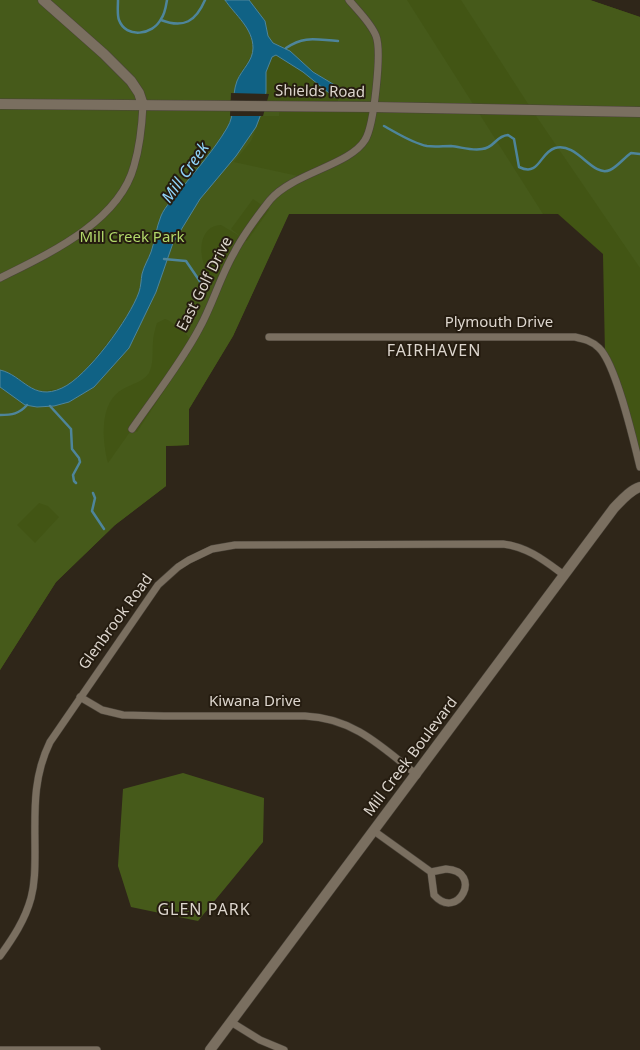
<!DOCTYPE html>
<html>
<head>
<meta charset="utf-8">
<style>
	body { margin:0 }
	canvas { display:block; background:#2f2619 }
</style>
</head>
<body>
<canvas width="640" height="1050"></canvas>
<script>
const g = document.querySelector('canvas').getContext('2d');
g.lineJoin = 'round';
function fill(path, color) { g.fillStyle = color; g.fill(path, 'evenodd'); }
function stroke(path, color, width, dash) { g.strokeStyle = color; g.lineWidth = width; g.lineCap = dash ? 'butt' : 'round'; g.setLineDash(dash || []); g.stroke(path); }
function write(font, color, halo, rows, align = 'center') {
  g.font = font + ' "Noto Sans",sans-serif'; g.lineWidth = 4; g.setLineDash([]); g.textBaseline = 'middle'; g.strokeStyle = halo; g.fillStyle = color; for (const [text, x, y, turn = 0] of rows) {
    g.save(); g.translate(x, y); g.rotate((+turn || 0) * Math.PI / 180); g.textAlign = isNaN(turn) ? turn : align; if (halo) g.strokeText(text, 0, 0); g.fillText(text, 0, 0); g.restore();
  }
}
fill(new Path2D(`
	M43,0h547l50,17v450l-35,-113 -2,-100 -45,-40 -269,-1 -56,123 -44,73v36l-23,1v40l-51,39 -59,57 -56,88v-566z`), '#425514');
fill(new Path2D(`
	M0,0h225c7,12 20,21 25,34 9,20 -1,23 -9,38 -5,11 -8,21 -8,33l47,1 -1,10h-18l-10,25 -17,21 69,15 38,-18 24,-19 8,-33h-35v-10l4,-7 -38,-25 -14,-14 -17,-8 -5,-7 -3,-15 -16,-21h158l136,214h-254l-56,122 -44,73v36l-23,1v40l-51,39 -59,57 -56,88v-283l37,20 17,-1 15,-4 25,-15 35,-39 27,-56 17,-49 27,-44 48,-60 -16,-21 -17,28 -53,69 -12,38 -7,19 -4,20 -4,10 -19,30 -34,42 -10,9 -13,6 -19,2 -8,-2 -19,-14 -13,-5zM253,199l16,11 -22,31 -16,-12zM221,225l22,13 -23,45c-5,-5 -11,-9 -14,-14 -8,-16 -7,-43 15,-44zM165,319c7,2 26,18 29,26l-57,87 -5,-3 -24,34c-6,-23 -9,-61 15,-74 9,-5 20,-7 26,-16 5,-10 3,-20 4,-31 0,-6 2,-12 4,-19zM39,503l9,3 11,11 -24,26 -18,-18z
	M461,0h129l50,17v251l-108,-158z
	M183,773l81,25 -1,44 -65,79 -67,-14 -13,-41 5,-77z`), '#465a1a');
const water = new Path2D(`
	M225,0h24l16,21 3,15 5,7 17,8 23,21 30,18 -5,7h-4l-31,-25 -27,-17 -4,2 -6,15v20l-2,14 -8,21 -20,29 -36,43 -27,44 -17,49 -27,56 -35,39 -25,15 -15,4 -17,1 -12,-2 -25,-18v-17c23,5 32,32 62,18 25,-11 68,-70 77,-96 2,-6 2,-12 3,-18 2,-8 6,-14 9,-22 4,-11 5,-24 10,-36 4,-10 14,-19 20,-27 16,-20 33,-39 46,-61 9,-14 4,-31 10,-47 5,-12 16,-20 16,-33 0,-20 -18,-33 -28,-48z`);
fill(water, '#106285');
stroke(water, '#4e859b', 1);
fill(new Path2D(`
	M231,93l38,1 -6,22h-33z`), '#2f2619');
stroke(new Path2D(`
	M118,0c0,6 -1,15 1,20 7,19 34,15 42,-1 4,-5 5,-13 6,-19
	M161,20c23,9 35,1 44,-20
	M286,48c19,-13 31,-8 52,-7
	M384,126c13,7 28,17 43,20 8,1 16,0 24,0 10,1 21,5 31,3 13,-1 13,-13 26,-14l6,4 5,28c21,10 20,-14 36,-19 23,-6 37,30 55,22 7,-3 14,-12 21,-17l9,1
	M164,259l22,2 15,22
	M50,406l21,23 1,20 7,9 1,4 -7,13 1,6 2,2
	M0,415c12,0 19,-1 27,-10
	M93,493l2,5 -3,13 12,18`), '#4e859b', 2.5);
const street = new Path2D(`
	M0,278c48,-24 119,-56 134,-112 6,-20 8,-40 9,-61
	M269,337h306c9,2 17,4 24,11 17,16 35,94 41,119
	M132,429c22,-32 49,-66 67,-100 14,-25 21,-52 35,-76 8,-16 25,-39 36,-53 23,-27 80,-35 95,-60 9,-14 17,-89 11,-104 -5,-13 -18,-25 -27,-36
	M80,697l22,13 21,5 41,1h141c48,2 76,30 112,59
	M374,831l57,41
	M446,869c38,2 12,53 -12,26l-3,-23z
	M0,956c13,-18 25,-36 31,-58 4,-15 4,-30 4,-46 0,-39 -3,-73 15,-110l108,-157 20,-18 11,-7 23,-11 23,-4 268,-1c25,3 42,17 61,31
	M231,1022l29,18 24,10
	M0,1050h97`);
const secondary = new Path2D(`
	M43,0l61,54 27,27 8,12 4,12
	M0,104l373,3 267,5
	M210,1050l404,-542c7,-7 16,-18 26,-21`);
stroke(street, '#4a4339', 8);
stroke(secondary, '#4a4339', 11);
stroke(street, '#7a6f60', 7);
stroke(secondary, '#7a6f60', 10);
write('15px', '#ddd6ce', '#251c10', [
	["Shields Road",320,92,1],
	["East Golf Drive",205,284,-63],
	["Plymouth Drive",499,323],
	["Glenbrook Road",116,622,-54],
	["Kiwana Drive",255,702],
	["Mill Creek Boulevard",411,757,-53]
]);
write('15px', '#b2d86a', '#251c10', [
	["Mill Creek Park",132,238]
]);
write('italic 16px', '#90d4fa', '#251c10', [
	["Mill Creek",186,173,-55]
]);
g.letterSpacing = '1px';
write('16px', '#ddd6ce', '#251c10', [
	["FAIRHAVEN",434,351],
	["GLEN PARK",204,910]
]);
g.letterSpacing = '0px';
</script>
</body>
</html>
